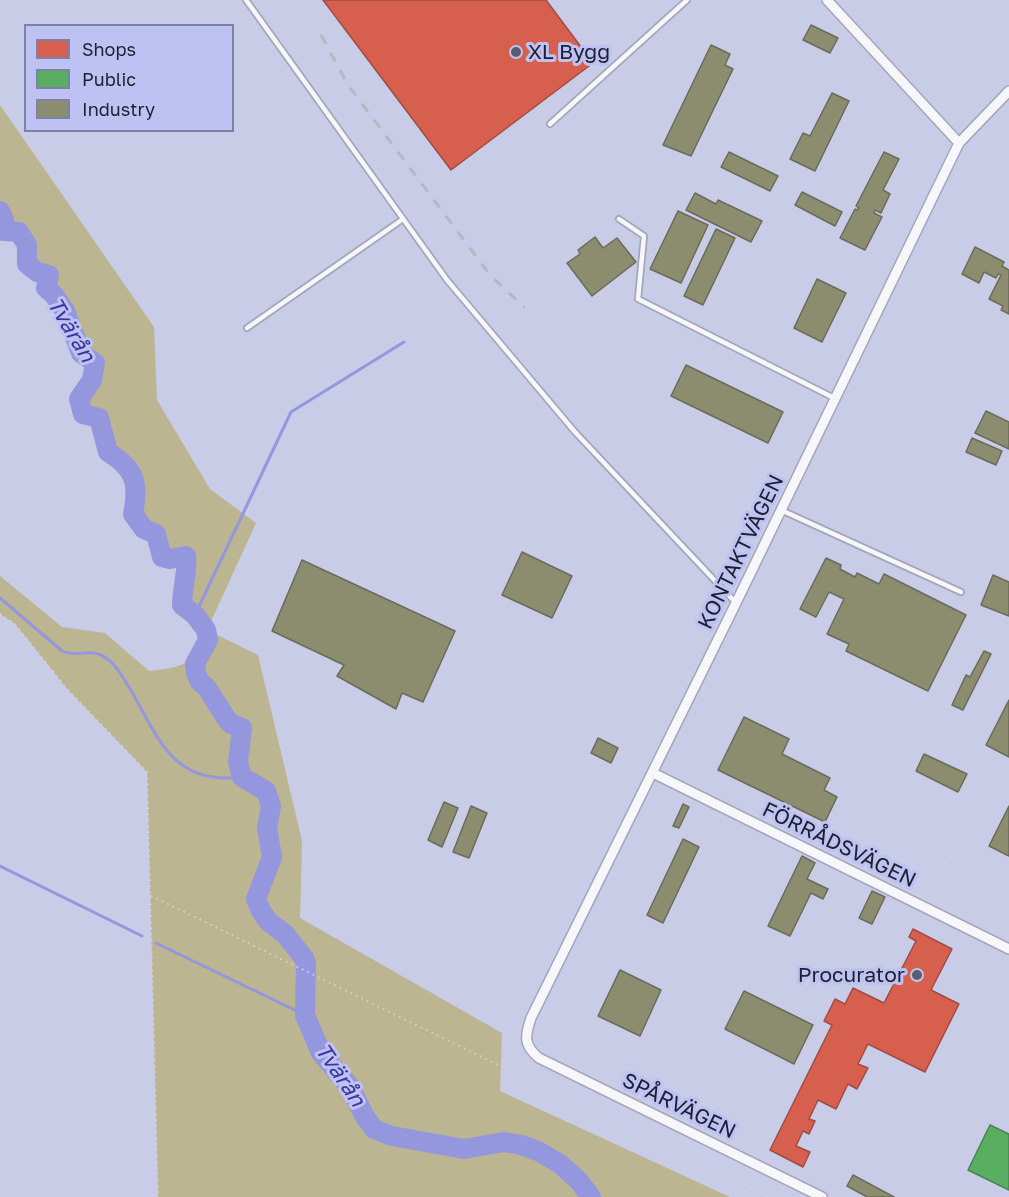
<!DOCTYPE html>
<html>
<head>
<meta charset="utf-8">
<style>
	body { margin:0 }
	#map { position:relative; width:1009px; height:1197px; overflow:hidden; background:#c9cce6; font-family:"Golos Text",sans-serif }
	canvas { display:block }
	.legend { position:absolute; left:24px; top:24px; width:210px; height:108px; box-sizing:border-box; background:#bdc2f2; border:2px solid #7d81a5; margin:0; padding:8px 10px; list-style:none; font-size:18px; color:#1e1f31 }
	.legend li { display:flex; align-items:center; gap:12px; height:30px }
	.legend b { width:30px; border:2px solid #7d81a5 }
</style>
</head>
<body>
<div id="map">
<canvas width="1009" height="1197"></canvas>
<ul class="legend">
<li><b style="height:16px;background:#d6604d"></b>Shops</li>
<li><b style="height:16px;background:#5aae61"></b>Public</li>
<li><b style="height:16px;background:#8c8c6e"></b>Industry</li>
</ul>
</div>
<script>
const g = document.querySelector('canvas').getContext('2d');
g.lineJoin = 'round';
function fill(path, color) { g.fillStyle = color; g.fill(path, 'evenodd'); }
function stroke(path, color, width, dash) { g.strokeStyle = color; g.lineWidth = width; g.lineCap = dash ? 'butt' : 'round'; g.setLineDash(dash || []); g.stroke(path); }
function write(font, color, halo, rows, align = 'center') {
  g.font = font + ' "Golos Text",sans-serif'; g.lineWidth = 6; g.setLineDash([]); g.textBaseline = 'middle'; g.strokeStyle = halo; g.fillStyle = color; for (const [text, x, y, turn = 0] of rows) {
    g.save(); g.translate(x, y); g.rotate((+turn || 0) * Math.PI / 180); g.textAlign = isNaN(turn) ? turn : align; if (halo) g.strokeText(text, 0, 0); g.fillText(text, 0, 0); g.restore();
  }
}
fill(new Path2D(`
	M0,105l154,222 3,73 53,89 46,34 -49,107 51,25 44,186 -2,77 202,115 -2,58 230,106h-572l-11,-425 -80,-83 -52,-65 -15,-10v-38l62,51 43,6 44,38c28,-3 43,-5 59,-31 -3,-16 -13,-25 -26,-35 0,-17 6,-33 4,-49l-16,3 -8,-2 -6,-23 -12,-5 -11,-15c6,-30 3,-45 -25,-62l-9,-33 -16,-5 -4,-15 13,-19 3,-17 -14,-10 -16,-42 -11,-16 -8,-7 3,-13 -12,-3 -10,-8v-19l-8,-13 -15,-1v-11l-4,-9z`), '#bcb591');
const shops = new Path2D(`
	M323,0h223l47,63 -142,107z
	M913,929l39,20 -21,41 28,14 -34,68 -57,-28 -10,20 10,4 -11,21 -9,-5 -12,25 -18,-9 -9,19 6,2 -6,13 -6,-3 -7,15 14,6 -7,15 -33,-17 62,-125 -8,-4 11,-22 10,5 8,-16 31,15 32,-62 -7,-4z`);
fill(shops, '#d6604d');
stroke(shops, '#9f4c45', 1.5);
const public = new Path2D(`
	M990,1125l19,9v56l-41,-20z`);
fill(public, '#5aae61');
stroke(public, '#488353', 1.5);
const industry = new Path2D(`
	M811,25l27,13 -8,15 -27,-13z
	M711,45l19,9 -5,11 8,4 -42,87 -28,-11z
	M832,93l17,8 -34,70 -25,-12 13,-26 7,3z
	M729,152l49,24 -8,15 -49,-24z
	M884,152l15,7 -16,31 7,4 -9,19 -6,-3 -1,3 8,4 -17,33 -25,-12 15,-29 2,1 2,-2 -3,-2z
	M802,192l40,20 -7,14 -40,-21z
	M695,193l21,11 2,-4 44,21 -11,21 -65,-32z
	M678,211l30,14 -27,58 -31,-14z
	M716,229l19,9 -32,67 -19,-9z
	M595,237l8,11 14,-10 19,24 -44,34 -25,-33 13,-9 -2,-4z
	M975,247l29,15 -2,4 7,4v44l-8,-4 2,-4 -14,-7 12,-24 -3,-1 -2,4 -12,-6 -5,11 -17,-9z
	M817,279l29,14 -24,49 -28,-14z
	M686,365l97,47 -15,31 -97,-47z
	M986,411l23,11v27l-34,-16z
	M972,438l30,13 -6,14 -30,-13z
	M522,552l50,24 -20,42 -50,-23z
	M826,558l15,7 -1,4 15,8 2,-4 22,11 5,-10 82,41 -38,76 -82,-40 3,-7 -22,-10 17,-35 -15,-7 -13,25 -16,-8z
	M302,560l153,71 -32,71 -21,-9 -6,16 -59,-33 7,-11 -72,-34z
	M993,575l16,7v34l-28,-11z
	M984,651l7,3 -28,56 -11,-5 14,-30 4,2z
	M1009,700v57l-23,-12z
	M744,717l45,22 -7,15 48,24 -6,12 13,7 -12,25 -107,-52z
	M598,738l20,10 -7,15 -20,-10z
	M924,754l43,20 -9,18 -42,-21z
	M444,802l14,6 -16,39 -14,-7z
	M683,804l6,3 -10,21 -6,-2z
	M471,806l16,7 -18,45 -16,-6z
	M1009,806v50l-20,-10z
	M683,839l16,8 -36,76 -16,-8z
	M802,856l13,7 -8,16 21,10 -5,10 -12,-6 -21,43 -22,-10z
	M872,891l13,6 -13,27 -13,-6z
	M620,970l41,20 -21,46 -42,-20z
	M744,991l69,34 -19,39 -69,-35z
	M853,1175l41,22h-27l-20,-11z`);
fill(industry, '#8c8c6e');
stroke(industry, '#6b6b5c', 1.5);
stroke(new Path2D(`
	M0,598l62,53c15,7 28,-4 44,7 11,7 16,19 23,29 29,49 42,99 113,90
	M195,615l96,-203 113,-70
	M0,866l142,70
	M156,943l149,72`), '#9497de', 3);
stroke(new Path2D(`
	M0,211l4,9v11l15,1 8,13v19l10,8 12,3 -3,13 8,7 11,16 16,42 14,10 -3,17 -13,19 4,15 16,4 9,34c28,17 31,32 25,62l11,15 12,5 6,23 8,2 16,-3c2,16 -4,32 -4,49l13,10 11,15 2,10 -13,24 1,9 4,9 7,6 19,30 5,6 11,4 -4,34 4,15 24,14 5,15 -4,22 5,29 -16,42 5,12 8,11 16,12 19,24 2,6 -1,51 16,38 29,34 15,30 9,12 18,7 72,13 40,-7 17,3 17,6 22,13 19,17 12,16`), '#9497de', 20);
const lane = new Path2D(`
	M246,0l201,280 128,152 161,171
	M550,124l137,-124
	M619,219l25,17 -6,63 198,100
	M247,328l156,-109
	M781,510l180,82`);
const street = new Path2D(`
	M827,0l132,143
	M653,773l356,176
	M822,1197l-283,-139c-16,-13 -14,-22 -8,-40l205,-415 223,-460 50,-52`);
stroke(lane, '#a4a6ba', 8);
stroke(street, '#a4a6ba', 12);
stroke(new Path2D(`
	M583,382l147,194
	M0,614l15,10 52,65 80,83 11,425
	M879,777l115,150
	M896,786l113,149
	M0,822l769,375
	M0,846l151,71
	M512,1073l19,-11`), '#d2d3db', 2, [1.5, 4.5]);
stroke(lane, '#f7f7fb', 4.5);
stroke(street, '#f7f7fb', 9);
stroke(new Path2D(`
	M321,35l27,50 142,190 35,33`), '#b7b8bf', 3, [10, 10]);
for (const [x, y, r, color] of [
	[516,52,6,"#5a5c70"],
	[917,975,6,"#5a5c70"]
]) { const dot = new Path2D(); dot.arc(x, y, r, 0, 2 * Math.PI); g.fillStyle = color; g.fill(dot); stroke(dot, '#bdc2f2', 2); }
write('21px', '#1e1f31', '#bdc2f2', [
	["XL Bygg",528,52],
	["Procurator",905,975,"right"]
], 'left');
write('21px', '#1e1f31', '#bdc2f2', [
	["KONTAKTVÄGEN",741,552,-64],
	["FÖRRÅDSVÄGEN",839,845,26],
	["SPÅRVÄGEN",679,1106,26]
]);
write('italic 22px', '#3f359f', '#bdc2f2', [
	["Tvärån",71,330,59],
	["Tvärån",340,1075,56]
]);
</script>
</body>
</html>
